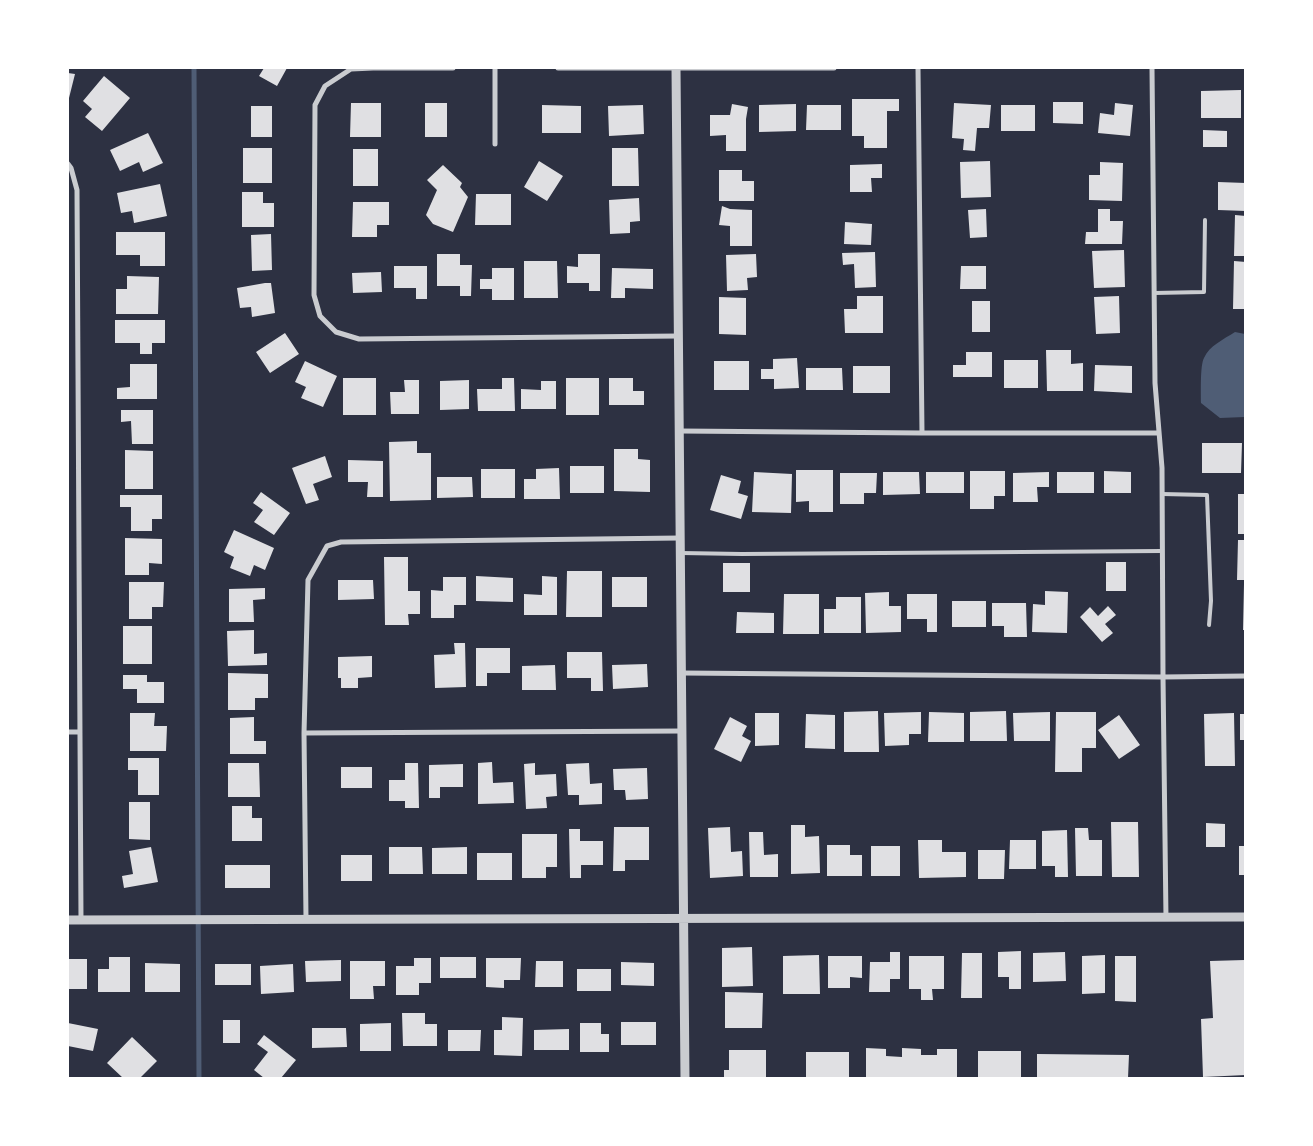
<!DOCTYPE html>
<html>
<head>
<meta charset="utf-8">
<style>
	body { margin:0 }
	#map { position:relative; width:1313px; height:1146px; overflow:hidden; background:#2d3142; font-family:Montserrat,sans-serif }
	canvas { display:block }
	.frame { position:absolute; inset:0; border:69px solid #fff; pointer-events:none }
</style>
</head>
<body>
<div id="map">
<canvas width="1313" height="1146"></canvas>
<div class="frame"></div>
</div>
<script>
const g = document.querySelector('canvas').getContext('2d');
g.lineJoin = 'round';
function fill(path, color) { g.fillStyle = color; g.fill(path, 'evenodd'); }
function stroke(path, color, width, dash) { g.strokeStyle = color; g.lineWidth = width; g.lineCap = dash ? 'butt' : 'round'; g.setLineDash(dash || []); g.stroke(path); }
fill(new Path2D(`
	M1235,332l10,2v83l-25,1 -19,-15c0,-10 -1,-38 3,-45 5,-12 20,-19 31,-26z`), '#4f5d75');
stroke(new Path2D(`
	M194,68l5,1010`), '#4f5d75', 5);
fill(new Path2D(`
	M264,68h23l-10,18 -18,-10z
	M68,73l7,1 -7,28z
	M104,76l26,22 -28,33 -17,-14 7,-8 -9,-8z
	M1241,90v28h-40v-27z
	M852,99h47v12h-12v37h-23v-12h-12z
	M1053,102h30v22l-30,-1z
	M351,103h30v34h-31z
	M425,103h22v34h-22z
	M954,103l37,2 -2,23h-12l-2,23 -12,-1 1,-11 -12,-1z
	M1115,103l18,2 -3,31 -32,-3 2,-20 14,2z
	M732,104l16,3 -2,12v32h-20v-16l-16,1v-21h20z
	M796,104v27l-37,1v-27z
	M542,105l39,1v27h-39z
	M643,105l1,29 -35,2 -1,-30z
	M807,105h34v25h-35z
	M1001,105h34v26h-34z
	M251,106h21v31h-21z
	M1203,130l24,1v16h-24z
	M148,133l15,30 -20,9 -4,-10 -19,9 -10,-21z
	M243,148h29v35h-29z
	M612,148h26l1,38h-27z
	M353,149h25v37h-25z
	M539,161l24,15 -16,25 -23,-14z
	M990,161l1,36 -30,1 -1,-36z
	M1100,162l23,1 -1,38 -33,-1v-25h11z
	M882,164v14h-11l1,14h-22v-27z
	M443,165l19,18 -2,4 8,10 -15,35 -20,-8 -7,-9 11,-25 -10,-10z
	M719,170h23v11h12v20h-35z
	M1218,182l28,1v28l-28,-1z
	M160,184l7,32 -33,7 -2,-12 -11,2 -4,-20z
	M242,192h21v11h11v24h-32z
	M476,194h35v31h-36z
	M639,198l1,23 -10,1v11l-20,1 -1,-34z
	M353,202h36v23h-12v12h-25z
	M722,206l8,3 22,1v36h-22v-20l-11,-1z
	M986,209l1,28 -17,1 -2,-28z
	M1098,209h12v12h13l-1,23h-37l1,-12h12z
	M1235,215l11,1v40h-12z
	M845,222l27,2 -1,21 -27,-1z
	M116,232h49v34h-25v-11h-24z
	M271,234l1,36 -20,1 -1,-36z
	M1124,250l1,37 -31,1 -2,-37z
	M875,252l1,35 -21,1 -1,-24 -11,1 -1,-12z
	M437,254h23v11h12l-1,31h-11v-10h-23z
	M578,254h22v37h-11v-8h-22v-17l11,1z
	M756,254l1,23 -10,1 1,12 -21,1 -1,-36z
	M524,261h33l1,37h-34z
	M1234,261l12,1v47h-13z
	M394,266h33v33h-11v-11h-22z
	M961,266h25v23h-26z
	M492,268h22v32h-22v-11h-12v-10h12z
	M612,268l41,1v20l-28,-1v10h-14z
	M381,272l1,20 -29,1 -1,-20z
	M127,276l32,1 -1,37h-42v-25h11z
	M265,283h6l4,30 -23,4 -1,-10 -11,1 -3,-20z
	M857,296h26v37h-38l-1,-24h13z
	M1119,296l1,37 -24,1 -2,-37z
	M719,297l27,1v37l-27,-1z
	M972,301h18v31h-18z
	M115,320h50v23h-13v11h-12v-11h-25z
	M285,333l14,21 -29,19 -14,-21z
	M1046,350h25v14l12,-1v28h-36z
	M966,352h26v25h-39v-12h13z
	M797,358l2,30 -25,1v-10h-13v-10h12v-10z
	M1004,360h34v28h-34z
	M305,361l32,15 -14,31 -22,-9 5,-11 -11,-5z
	M714,361h35v29h-35z
	M130,364h27v35h-40v-11l13,-1z
	M1095,365l37,1v27l-38,-2z
	M853,366h37v27h-37z
	M806,368h36l1,22h-37z
	M343,378h33v37h-33z
	M502,378h12l1,33h-37l-1,-22h25z
	M566,378h33v37h-33z
	M609,378h24v13h11v14h-35z
	M404,380h15v34h-28l-1,-22h15z
	M469,380v29l-29,1v-29z
	M541,381h15v28h-35v-20l20,1z
	M121,410h32v34h-21l-1,-23 -10,1z
	M417,441v12h14v47l-41,1 -1,-59z
	M1202,443h40l-1,30h-39z
	M614,449h24v10l12,1v32l-36,-1z
	M125,450l28,1v38h-28z
	M325,456l7,21 -19,7 6,16 -13,4 -14,-36z
	M348,460l35,1v36h-16l1,-15h-20z
	M570,466h34v27h-34z
	M559,468l1,31h-36v-20h12v-10z
	M481,469h34v29h-34z
	M796,470h37v42h-24v-11l-13,1z
	M970,471h35v25h-11v13h-24z
	M1104,471l27,1v21h-27z
	M754,472l38,2 -1,39 -39,-1z
	M883,472h36l1,22 -37,1z
	M926,472h38v21h-38z
	M1049,472v15h-12l1,15h-25v-29z
	M1057,472h37v21h-37z
	M840,473h37l-1,20h-12v11h-24z
	M721,475l20,6 -3,12 10,3 -7,23 -31,-9z
	M437,477h35l1,20 -36,1z
	M261,492l29,21 -16,22 -20,-13 9,-12 -10,-7z
	M1238,494h8v40h-8z
	M120,495h42v24h-10v12h-21v-24h-11z
	M234,530l40,18 -9,22 -11,-5 -4,11 -20,-8 4,-11 -10,-5z
	M125,538l37,1v25l-13,-1v12h-24z
	M1238,540h8v40h-9z
	M384,557h24v34h12v23h-12l1,11h-24z
	M1106,562h20v29h-20z
	M723,563h27v29h-27z
	M567,571h35v46h-36z
	M476,576l37,2v24l-37,-1z
	M542,576l15,1v38h-33v-21l18,1z
	M443,577h23v28h-12v13h-23v-28l12,1z
	M612,577h35v30h-35z
	M338,580h35l1,19 -36,1z
	M129,582h35l-1,25h-11v12h-23z
	M1244,584h2v46h-3z
	M265,588v11l-12,1 1,22h-25v-33z
	M1045,591l23,1 -1,41 -35,-1 1,-28 12,1z
	M889,592v14h12v26l-35,1 -1,-40z
	M784,594h35v40h-36z
	M907,594h30v38h-10v-13h-20z
	M836,597h25v36h-37v-24h12z
	M952,601h34v26h-34z
	M992,603h34l1,34h-23v-11h-12z
	M1108,606l8,9 -11,9 8,9 -11,9 -22,-25 10,-10 8,9z
	M737,612l37,1v20h-38z
	M123,626h29v38h-29z
	M254,630v24l13,-1v12l-39,1 -1,-35z
	M454,643h11l1,44 -31,1 -1,-33 21,-1z
	M476,648h34v25h-23v13h-11z
	M567,652h35l1,39h-12v-13h-24z
	M372,656v21l-14,1v10h-17v-10h-3v-21z
	M647,664l1,23 -35,2 -1,-24z
	M555,665l1,25h-34v-24z
	M228,673l40,1v24h-13v12h-27z
	M123,675h24v7h17v21h-27v-14h-14z
	M878,711l1,41h-35v-40z
	M1006,711l1,30h-37v-29z
	M921,712v22h-12v11l-24,1 -1,-33z
	M929,712l35,1v29h-36z
	M1050,712v29h-36l-1,-28z
	M1056,712h40v36h-14v24h-27z
	M130,713h25l-1,13h13l-1,25h-36z
	M755,713h24v32l-24,1z
	M1234,713l1,53h-30l-1,-52z
	M806,714l29,1v34l-30,-1z
	M1240,714h6v26h-6z
	M1119,715l21,30 -21,14 -21,-29z
	M254,717v24h12v13h-36v-36z
	M730,717l17,9 -5,10 9,5 -10,21 -27,-13z
	M128,758h31v37h-21v-25h-10z
	M492,762l1,21 20,-1 1,21 -36,1v-41z
	M228,763h31l1,34h-32z
	M405,763h13l1,45h-14v-7h-16v-21h16z
	M535,763v12l21,-1 1,22 -11,1 1,11 -21,1 -2,-45z
	M589,763l1,21 12,-1v21l-23,1v-10h-11l-2,-31z
	M463,764v23h-23v11h-11v-33z
	M341,767h31v21h-31z
	M647,768l1,31 -22,1 -1,-10h-11l-1,-21z
	M129,802h21v38l-21,-1z
	M232,806h20v12h10v23h-30z
	M1111,822h27l1,55h-27z
	M1206,823l19,1v23h-19z
	M791,825h14v12l14,-1 1,37 -29,1z
	M614,827h35v33h-24v11h-12z
	M730,827l1,25 11,-1 1,25 -33,2 -2,-50z
	M1075,828h13l1,12h13v36h-26z
	M569,829h11v12h23v24h-22v13h-11z
	M1067,830l1,47h-13v-11h-13v-35z
	M749,832h14l1,23 14,-1v23h-28z
	M522,834h35v33h-11v11h-24z
	M918,840h24v12h24v25l-47,1z
	M1010,840h26v29h-27z
	M827,845h23v10h12v21h-35z
	M871,846h29v30h-29z
	M1239,846h7v29h-7z
	M151,847l7,35 -34,6 -2,-12 11,-2 -4,-23z
	M389,847h33l1,27h-34z
	M467,847v27h-35v-26z
	M978,850h27l-1,29h-26z
	M477,853h35v27h-35z
	M341,855h31v26h-31z
	M225,865h45v23h-45z
	M752,947l1,39 -31,1v-39z
	M1021,951v38h-12v-12h-11v-25z
	M890,952h10v27h-10v13h-21l1,-30h20z
	M1065,952l1,29 -33,1v-29z
	M962,953h20v45h-21z
	M819,955l1,39h-37v-38z
	M1105,955v38l-23,1v-38z
	M828,956h34v22l-12,-1v11h-22z
	M909,956h35v33h-12l1,11h-12v-11h-12z
	M1115,956h21v46l-21,-1z
	M109,957h21v35h-32v-23h11z
	M440,957h36v21h-36z
	M414,958h17v25h-12v12h-23v-29h18z
	M486,958h35l-1,22h-16v8l-18,-1z
	M68,959h19v30h-19z
	M341,960v21l-35,1 -1,-21z
	M1245,960l1,115 -43,2 -2,-58 12,-1 -3,-57z
	M350,961h35v25h-12l1,13h-24z
	M536,961h27v26h-28z
	M621,962l33,1v23l-33,-1z
	M145,963l35,1v28h-35z
	M215,964h36v21h-36z
	M293,964l1,28 -33,2 -1,-28z
	M577,969h34v22h-34z
	M725,992l38,1 -1,35h-37z
	M402,1013h23v11h12v22h-34z
	M502,1017l21,1 -1,38 -28,-1v-25h8z
	M223,1020h17v23h-17z
	M621,1022h35v23h-35z
	M68,1023l30,6 -5,22 -25,-5z
	M391,1023v28h-31v-27z
	M580,1023h21v11h8v18h-29z
	M312,1028h34l1,19 -35,1z
	M569,1029v21h-35v-20z
	M448,1030h33l-1,21h-32z
	M264,1035l32,25 -15,18h-17l-10,-8 14,-18 -11,-8z
	M132,1037l25,24 -17,17h-17l-16,-15z
	M866,1048l20,1v7l16,1v-9l19,1v6h16v-6h20v29h-91z
	M729,1050h37v28h-42v-8h5z
	M978,1051h43v27h-43z
	M806,1052h43v26h-43z
	M1037,1054l92,1 -1,23h-91z`), '#e0e0e3');
stroke(new Path2D(`
	M1154,293l50,-1 1,-72
	M1162,494l45,1 4,106 -2,24
	M681,553l61,1 420,-3`), '#caccd0', 4);
stroke(new Path2D(`
	M453,68h-80l-22,1 -26,17 -10,19 -1,190 6,21 16,16 23,7 320,-3
	M495,68v76
	M558,68h276
	M918,68l4,365
	M1152,68l3,315 7,85 1,209 3,241
	M68,164l3,4 6,22 4,730
	M680,431l242,2h237
	M682,673l481,4 83,-1
	M68,732h11
	M304,733l378,-2
	M306,919l-2,-186 4,-153 19,-34 14,-4 339,-4`), '#caccd0', 5);
stroke(new Path2D(`
	M676,68l9,1010
	M68,920l1178,-3`), '#caccd0', 9);
</script>
</body>
</html>
